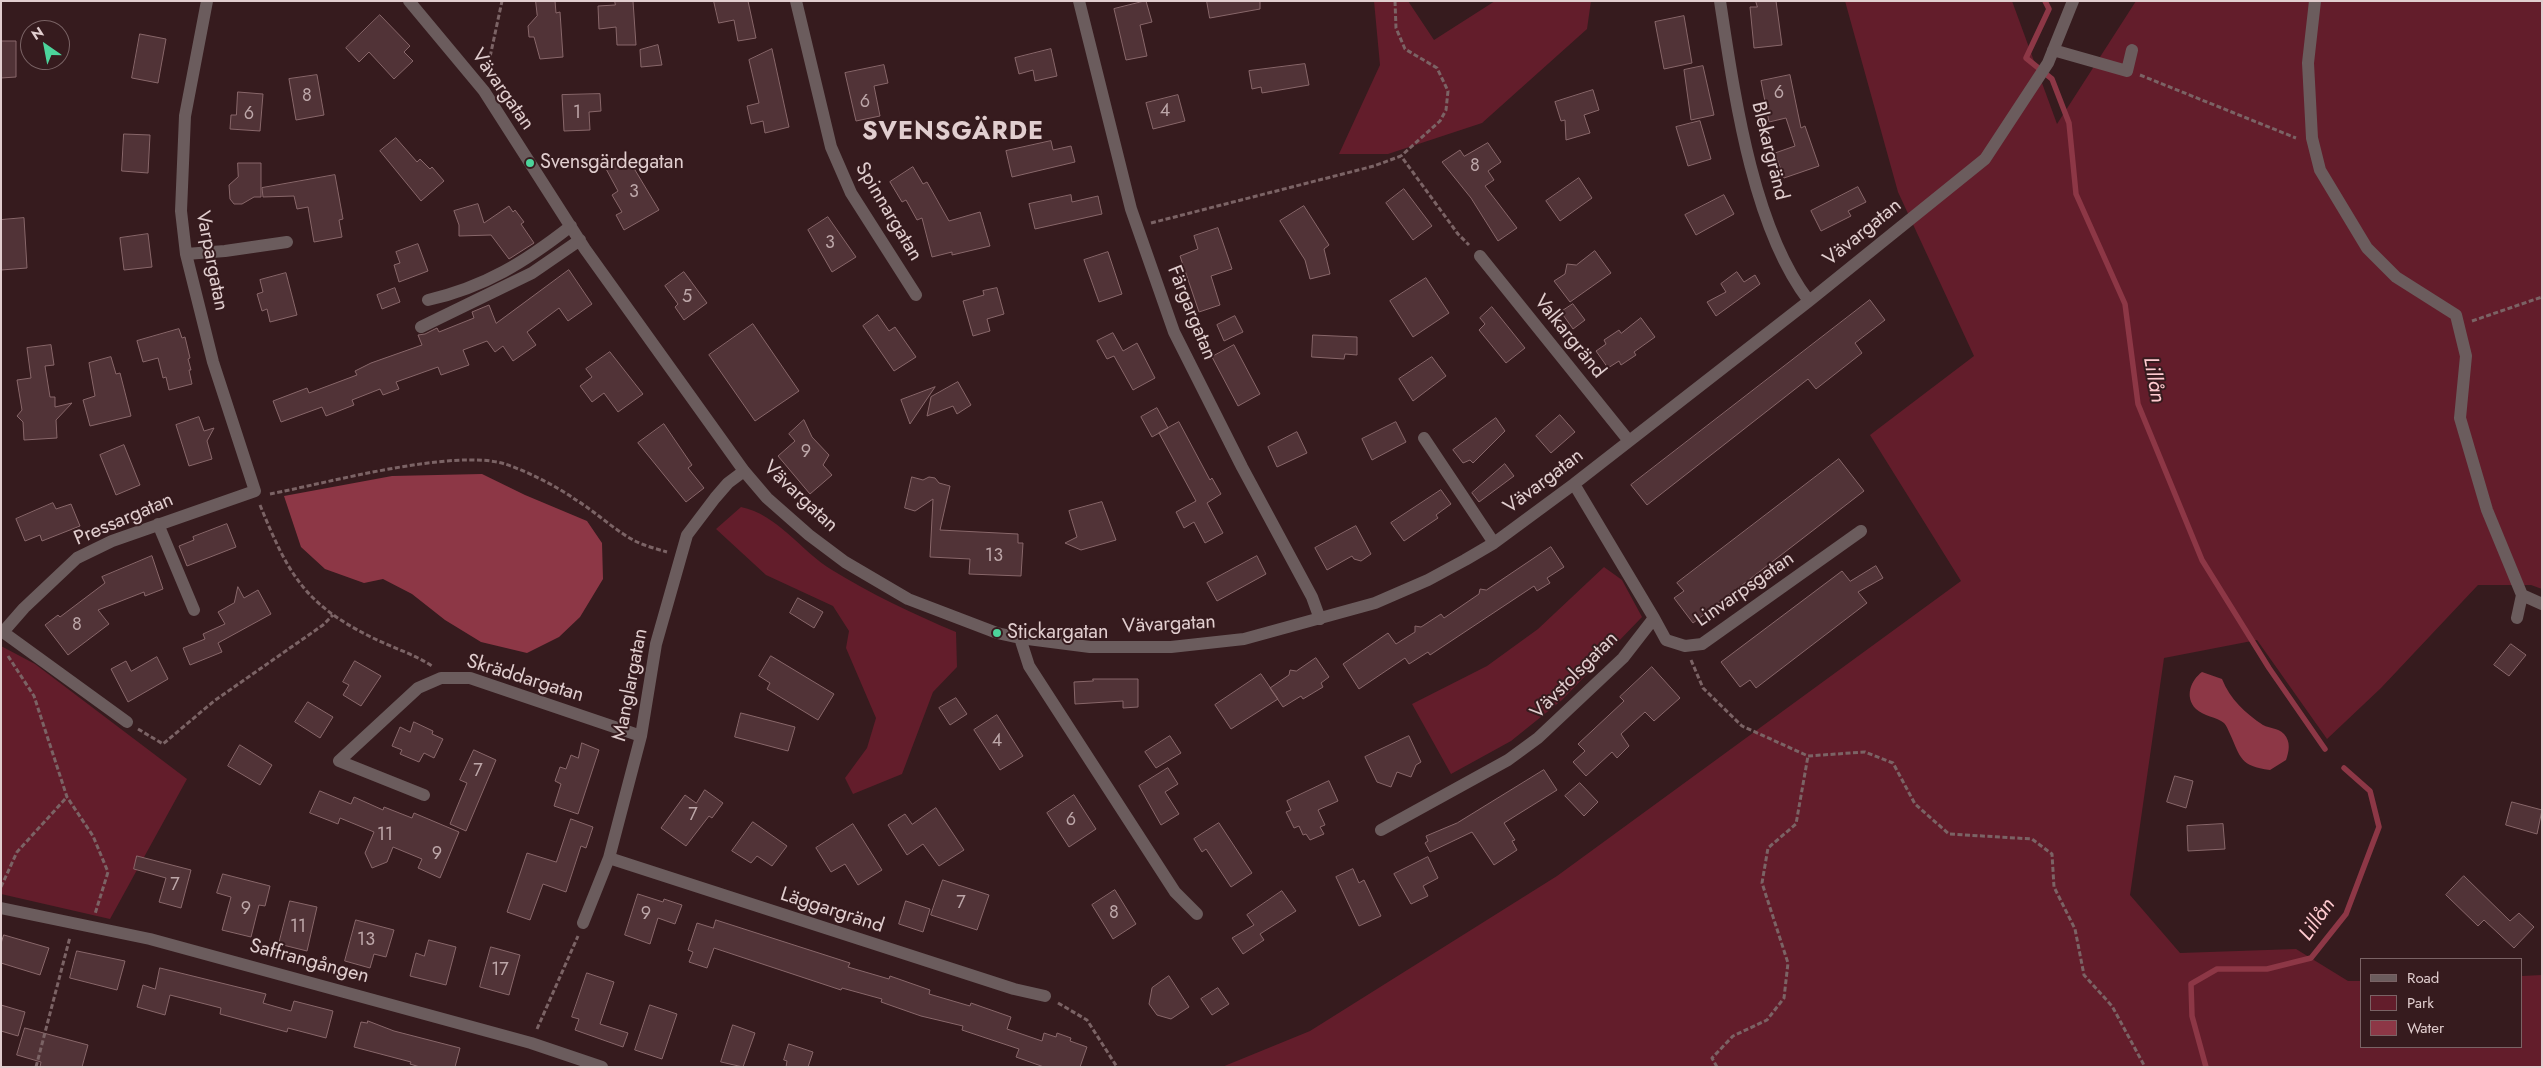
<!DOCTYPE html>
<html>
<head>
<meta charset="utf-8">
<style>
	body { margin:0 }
	#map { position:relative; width:2543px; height:1068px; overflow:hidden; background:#361b1e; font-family:Jost,sans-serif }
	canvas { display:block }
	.frame { position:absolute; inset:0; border:2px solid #e1cecf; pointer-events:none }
	.legend { position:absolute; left:2360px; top:958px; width:162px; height:90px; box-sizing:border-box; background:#361b1e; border:1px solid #7a6365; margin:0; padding:6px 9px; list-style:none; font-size:15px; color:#e1cecf }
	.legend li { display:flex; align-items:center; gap:10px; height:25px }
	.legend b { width:25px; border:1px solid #7a6365 }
	.north { position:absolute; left:20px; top:20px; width:50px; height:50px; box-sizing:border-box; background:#361b1e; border:1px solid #7a6365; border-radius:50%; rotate:327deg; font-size:14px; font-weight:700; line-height:20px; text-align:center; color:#e1cecf }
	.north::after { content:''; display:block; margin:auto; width:18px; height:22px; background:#4cd49b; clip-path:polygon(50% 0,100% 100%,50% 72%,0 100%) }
</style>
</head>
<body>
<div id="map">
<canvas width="2543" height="1068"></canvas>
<div class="frame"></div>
<ul class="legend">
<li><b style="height:6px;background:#6b5c5d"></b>Road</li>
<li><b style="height:14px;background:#631d2b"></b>Park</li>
<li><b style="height:14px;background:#8d3746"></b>Water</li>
</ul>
<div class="north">N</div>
</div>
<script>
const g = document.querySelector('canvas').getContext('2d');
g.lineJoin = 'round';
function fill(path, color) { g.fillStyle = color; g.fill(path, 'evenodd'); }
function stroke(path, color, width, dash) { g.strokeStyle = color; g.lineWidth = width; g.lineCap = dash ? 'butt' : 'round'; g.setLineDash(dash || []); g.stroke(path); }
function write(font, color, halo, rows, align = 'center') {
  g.font = font + ' Jost,sans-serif'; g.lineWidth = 4; g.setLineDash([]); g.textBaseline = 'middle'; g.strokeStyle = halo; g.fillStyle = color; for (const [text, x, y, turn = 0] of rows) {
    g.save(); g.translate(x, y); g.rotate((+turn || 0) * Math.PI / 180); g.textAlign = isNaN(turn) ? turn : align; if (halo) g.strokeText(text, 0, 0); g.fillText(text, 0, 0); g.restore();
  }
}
fill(new Path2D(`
	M1374,1h34l26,39 61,-39h96l-4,28 -105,94 -94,31h-49l41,-89z
	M1845,1h167l45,123 79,-123h406v588l-11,-4h-53l-97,103 -54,51 -70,-99 -93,18 -34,237 50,58 116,-4 52,32h14v66h160v-71l20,-1v92h-1320l88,-36 247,-155 404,-295 -91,-146 104,-79 -76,-164z
	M741,507c36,7 60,44 91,63 39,24 81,44 124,62l1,35 -24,25 -31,82 -49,20 -8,-16 22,-30 9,-30 -30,-70 3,-17 -16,-25 -67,-31 -50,-46z
	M1604,567l18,13 20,37 -80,83 -51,41 -60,33 -39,-70 75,-38 51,-37z
	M1,646l34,18 152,115 -77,140 -109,-25z`), '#631d2b');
fill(new Path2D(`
	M482,474l43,21 62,26 15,22 1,36 -23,38 -21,20 -32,16 -46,-11 -36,-22 -33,-26 -29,-15 -19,4 -39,-14 -24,-22 -17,-51 108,-20z
	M2202,672l20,7c8,20 23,34 41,46 7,4 14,2 21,9 7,8 5,17 2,26l-16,10c-30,-4 -29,-12 -40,-36 -2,-4 -3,-8 -6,-11 -7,-6 -21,-7 -28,-14 -12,-12 -5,-29 6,-37z`), '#8d3746');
stroke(new Path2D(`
	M2045,1l4,8 -23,49 26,21 17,44 7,71 49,110 13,100 64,156 67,108 56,81
	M2206,1067l-14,-51 -1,-32 26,-15h50l44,-11 35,-44 33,-87 -9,-36 -26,-23`), '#8d3746', 5.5);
const building = new Path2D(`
	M536,1h19l1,12 4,-1 3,45 -23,2 -6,-22h-5l-1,-11 9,-10z
	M615,1h18l3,44h-19l-1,-18 -17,2 -1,-23 17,-1z
	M714,1h34l8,37 -18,3 -4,-21 -15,3z
	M1146,1l6,21 -12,3 7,31 -21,4 -12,-51z
	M1207,1h53v8l-50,9z
	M1756,1h20l6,44 -28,3 -4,-41h7z
	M380,15l30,31 -6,6 9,9 -19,18 -25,-27 -10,10 -13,-14z
	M1684,16l8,47 -28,6 -9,-47z
	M140,34l26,5 -8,44 -26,-5z
	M1,41h15v36l-15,1z
	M658,45l4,20 -21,2 -1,-17z
	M772,49l17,78 -24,6 -2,-12 -12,3 -4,-18 12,-3 -10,-43z
	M1051,49l6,27 -22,5 -2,-11 -14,4 -4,-16z
	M1305,64l4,21 -47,8 -1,-6 -9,2 -3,-18z
	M884,65l4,18 -14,3 6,30 -24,5 -11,-48z
	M1703,66l11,49 -23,5 -7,-50z
	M317,75l7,40 -28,5 -7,-41z
	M1790,75l11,53 4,-2 14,40 -35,12 -9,-25 20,-7 -9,-28 -17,4 -8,-41z
	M1593,90l6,20 -15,5 6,18 -24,7 -1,-20 -4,1 -6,-19z
	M238,92l25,2 -3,37 -30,-2 1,-14h5z
	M600,94l1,17 -12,1 1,18 -26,1 -2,-36z
	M1178,95l7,26 -32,8 -7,-26z
	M1700,121l11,38 -23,7 -12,-39z
	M124,134l26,1 -2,38 -26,-2z
	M396,138l21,24 3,-3 10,10 2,-2 12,14 -23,20 -41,-50z
	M1051,141l2,9 18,-4 4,16 -63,15 -6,-26z
	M1488,143l13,19 -13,9 6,9 -9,6 32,42 -19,13 -27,-43 -29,-36 18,-12 4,6z
	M626,155l33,55 -35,20 -8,-15 6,-3 -10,-17 6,-4 -13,-24z
	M238,163h23v34h-7l-12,7h-8l-4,-5 -1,-14 9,-8z
	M913,167l10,17 4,-2 22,39 31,-9 10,34 -38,9v-3l-20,5 -10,-39 -5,2 -11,-20 -4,2 -12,-20z
	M335,175l8,44 -4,1 3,17 -28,5 -6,-35 -11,2 -3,-13 -31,1 -1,-9z
	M1579,178l13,20 -32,23 -14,-20z
	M1858,187l8,15 -18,9 3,5 -30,15 -10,-20z
	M1404,189l28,37 -19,14 -27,-37z
	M1071,195l1,7 26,-6 4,18 -67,15 -6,-25z
	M1724,195l10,19 -38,21 -11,-20z
	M478,204l6,19 25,-17 4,6 2,-2 9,12 -3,2 13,19 -25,16 -18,-24 -32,1v-11l-5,-14z
	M1304,206l25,39 -5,4 6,25 -20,5 -5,-19 -25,-39z
	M828,217l28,40 -24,15 -24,-42z
	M24,218l3,50 -26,2v-50z
	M1218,228l14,41 -21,7 9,29 -21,7 -19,-56 18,-7 -4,-13z
	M148,234l4,33 -28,3 -4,-32z
	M418,244l10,27 -29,11 -5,-17 6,-2 -4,-11z
	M1595,251l16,22 -41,29 -16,-21 11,-7 2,-10 9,1z
	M1108,252l14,42 -23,8 -15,-42z
	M569,270l23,34 -24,17 -9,-13 -32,24 9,13 -23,16 -10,-15 -8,6 -8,-11 -24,9 6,15 -28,10 -3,-8 -42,15 3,7 -16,6 -3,-6 -28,11 2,5 -28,11 -4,-9 -41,15 -8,-21 34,-13 2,5 48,-18 -2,-4 16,-8 51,-18 -4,-10 7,-1 12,-6 2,4 35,-14 -2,-6 17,-7 7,18z
	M684,272l23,31 -23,17 -9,-13 3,-3 -13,-18z
	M1737,272l7,10 11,-7 5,9 -44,32 -9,-14 19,-10 -5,-8z
	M286,273l11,42 -27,7 -3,-13 -5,2 -5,-17 6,-2 -3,-12z
	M1426,278l23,35 -36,24 -23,-36z
	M395,288l5,14 -18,7 -5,-14z
	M997,288l7,26 -17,5 3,12 -17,5 -10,-35 21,-6 -1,-4z
	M1870,300l15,20 -30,23 7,10 -46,36 -8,-10 -161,126 -16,-20z
	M1573,304l12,16 -12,9 -12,-17z
	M1492,307l33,41 -19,15 -27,-33 6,-6 -5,-6z
	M878,315l11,16 6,-4 21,30 -22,14 -31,-45z
	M1235,316l8,16 -19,9 -7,-16z
	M1641,318l14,19 -21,15 2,3 -15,10 -2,-4 -11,7 -12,-17 10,-7 -2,-4 15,-10 2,3z
	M753,324l46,67 -44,30 -46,-66z
	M179,329l3,9 3,-1 5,21 -2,1 3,11h-2l3,14 -23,6 -3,-13 -3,1 -5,-20 -15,4 -6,-21z
	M1113,333l10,18 14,-8 18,35 -22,12 -19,-34 -7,3 -10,-18z
	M1313,335l44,2v18l-12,-1 -1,5 -32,-2z
	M51,345l3,20 -9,1 5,31h5v10l17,-4 -16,17 1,18 -33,2 -1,-18 -6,-6 5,-6 -5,-30 14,-2 -4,-30z
	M1234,345l26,49 -22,12 -26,-49z
	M610,352l33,42 -25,18 -14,-19 -12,9 -12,-16 12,-9 -6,-8z
	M111,357l5,17 4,-1 11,43 -41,10 -7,-26 12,-4 -6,-33z
	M1432,357l14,19 -33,25 -14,-22z
	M958,382l13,23 -14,9 -4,-8 -26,10 4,-19z
	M935,387l-25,37 -9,-24z
	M1157,408l11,20 -16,9 -11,-20z
	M1560,415l15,17 -24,21 -15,-17z
	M199,417l5,14 10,-3 -7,13 5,18 -23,7 -13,-41z
	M1496,418l9,13 -32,32 -3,-3 -7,3 -10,-13z
	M804,420l8,17 17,18 -6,10 9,10 -22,19 -32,-38 17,-15 -6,-7z
	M1179,422l31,58 2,-2 9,16 -14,9 16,30 -18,10 -11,-21 -10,6 -8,-16 20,-11 -37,-68z
	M1396,422l10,20 -34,18 -10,-21z
	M664,424l28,41 -4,3 16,20 -18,14 -48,-59z
	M1297,432l10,21 -30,14 -9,-20z
	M124,445l16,40 -24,10 -16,-40z
	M1839,459l25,32 -171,132 -19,-25 10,-7 -7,-8z
	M1505,464l9,12 -35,26 -7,-9z
	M912,477l11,3 6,-3 6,1 4,5 11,3 -10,44 78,4v9h5l-2,33 -52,-2 1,-15 -40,-2 3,-58 -18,12 -10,-3z
	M1441,490l10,14 -15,11 2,3 -34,23 -13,-18z
	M1102,502l14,38 -35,10 -16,-7 12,-6 -8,-26z
	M53,503l3,6 15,-5 9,22 -38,15 -2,-6 -15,6 -9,-22z
	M227,524l9,23 -49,19 -8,-20 15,-6 -1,-3z
	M1356,526l15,28 -10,7 -7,-2 -2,-3 -25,14 -12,-22z
	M1551,547l13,20 -17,11 3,5 -13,8 -3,-5 -104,69 -2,-3 -19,12 -4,-6 -46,31 -16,-25 45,-31 8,11 19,-12v-6l6,1 20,-13 3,4 35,-24 1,-5 6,1z
	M152,556l11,33 -18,7 -1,-4 -46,18 11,14 -41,31 -23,-30 13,-10 2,2 45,-34 -3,-6z
	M1257,556l9,18 -49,27 -10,-18z
	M1876,566l7,12 -25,14 9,11 -111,85 -6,-8 -10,7 -19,-25 121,-91 8,10z
	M238,587l6,11 14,-8 13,24 -53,29 4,9 -32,13 -7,-17 22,-9 -2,-5 22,-10 -7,-12 16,-9z
	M798,598l25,14 -9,16 -24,-15z
	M2511,644l15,11 -17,21 -15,-11z
	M771,656l63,38 -16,26 -51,-31 3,-6 -11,-7z
	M157,657l11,22 -40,23 -17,-33 15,-8 5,10z
	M1316,658l13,19 -8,6 2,4 -20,12 -2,-3 -18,11 -13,-19 19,-13 1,-5 6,1z
	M355,661l26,15 -20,30 -18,-11 6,-10 -6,-3z
	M1652,667l28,31 -26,23 -9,-9 -24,22 8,12 -12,12 -5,-6 -26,24 -13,-14 12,-11 -7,-7 46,-43 -4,-4z
	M1261,674l17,25 -47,30 -16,-24z
	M1093,679h45v28l-15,1v-7l-48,3 -1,-22 19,-1z
	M956,698l11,16 -17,11 -11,-17z
	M308,702l25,15 -13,21 -25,-16z
	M741,713l54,14 -7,24 -53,-14z
	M997,715l26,41 -23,14 -26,-40z
	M414,722l19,9 -1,3 11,5 -9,19 -10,-5 -5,9 -19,-8 2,-4 -10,-4 8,-19 10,5z
	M1170,736l11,17 -25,15 -11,-16z
	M1409,736l12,26 -5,3 -5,12 -14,-5 -6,15 -14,-5 -12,-25z
	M582,743l17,7 -21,64 -24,-8 7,-22 -6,-3 5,-14 6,2 5,-14 7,3z
	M240,745l32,20 -12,20 -32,-19z
	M474,750l22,10 -30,71 -16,-7 17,-41 -7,-3z
	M1168,768l10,16 -13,8 14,22 -18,11 -22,-39z
	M1544,770l13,20 -53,33 11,17 -3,1 5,9 -23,15 -22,-33 -42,20 -5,-9 3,-2 -2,-5 31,-13z
	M2175,776l18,5 -7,27 -19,-6z
	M1329,781l9,20 -20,9 7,15 -5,2 4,7 -14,6 -4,-6 -3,1 -4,-9 -5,2 -8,-16 5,-2 -4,-9z
	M1580,783l18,19 -14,14 -19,-20z
	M705,790l18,13 -11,15 -3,-2 -23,30 -25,-18 24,-33 11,8z
	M320,791l31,13 3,-7 29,13 1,-3 28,11 2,-5 45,19 -19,46 -22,-10 4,-9 -29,-12 -6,15 -15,6 -7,-15 9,-21 -34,-14 -2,6 -28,-11z
	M1074,795l22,34 -27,18 -22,-34z
	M2512,802l30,8 -5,24 -31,-9z
	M936,808l28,42 -25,16 -16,-22 -16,11 -19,-30 17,-11 7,10z
	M571,819l22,8 -7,21 -5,-2 -15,46 -23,-8 -13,36 -23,-8 20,-59 29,9z
	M753,822l34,24 -15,20 -15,-10 -6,7 -19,-12z
	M1219,823l33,50 -21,14 -25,-38 -4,3 -8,-13z
	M853,824l29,46 -24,15 -13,-21 -14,8 -15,-24z
	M2223,824l2,25 -37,2 -1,-25z
	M137,856l54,14 -10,38 -22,-6 7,-24 -32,-9z
	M1428,857l10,21 -15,8 5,10 -17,8 -17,-30z
	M1353,869l6,14 5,-3 17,36 -22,10 -23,-49z
	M223,874l47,12 -5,20 -6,-1 -8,32 -29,-7 9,-33 -14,-4z
	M2464,876l46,45 9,-8 15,14 -20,21 -30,-28 -6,6 -32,-31z
	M943,880l46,15 -12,35 -46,-15z
	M1115,890l21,34 -23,15 -21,-34z
	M1282,891l14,20 -36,23 4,6 -21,14 -11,-16 22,-13 -7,-10z
	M638,894l25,8 1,-3 18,6 -7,19 -17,-6 -8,26 -25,-9z
	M290,901l27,6 -10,44 -28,-7z
	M906,901l24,8 -7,23 -24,-8z
	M356,920l38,10 -8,27 -12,-3 -4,14 -25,-7z
	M716,920l134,43 -2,4 41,12 1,-3 40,14 -1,4 41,12 1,-3 40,14 -4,12 35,12 2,-8 12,4 1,-4 14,5 -1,3 17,6 -7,20h-36l-28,-10 3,-8 -57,-19 1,-4 -42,-10 -40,-14 1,-3 -40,-11 -1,2 -127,-42 -7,20 -18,-6 4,-10 -5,-2 9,-27 16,5z
	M4,935l45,13 -9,27 -39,-12v-19z
	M429,940l27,7 -10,38 -36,-9 6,-23 8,3z
	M491,947l29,8 -11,40 -29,-8z
	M77,951l48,10 -8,29 -47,-12z
	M160,968l106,26 -3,9 28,8 3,-10 39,10 -7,27 -38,-10 -1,4 -67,-18 1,-6 -51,-13 -5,20 -28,-8 6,-22 12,4z
	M587,973l27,9 -14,42 28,9 -5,14 -48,-17 4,-11 -7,-2z
	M1169,976l20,31 -18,12 -14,-4 -8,-11 3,-16z
	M1218,988l11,16 -17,11 -11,-16z
	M1,1005l24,7 -7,24 -17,-5z
	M650,1005l27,9 -15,45 -27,-9z
	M368,1021l26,10 66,17 -5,19h-35l-10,-3 1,-2 -57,-15 7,-25 6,1z
	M733,1025l22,8 -12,34 -22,-5z
	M25,1028l63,17 -6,22h-42l1,-5 -24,-7z
	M789,1044l24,8 -5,15h-22l1,-6 -3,-1z`);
fill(building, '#513337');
stroke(building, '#88676a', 1);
stroke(new Path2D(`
	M1395,1l1,27 9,21 32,19 11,23 -2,19 -6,11 -39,35
	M487,71l15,-70
	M2140,75l156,63
	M1151,223l223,-57 27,-10 57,78 11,11
	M2472,321l70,-24
	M270,494c57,-11 184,-46 235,-30 24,8 51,22 71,36 20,12 38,30 59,41 10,5 22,8 32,11
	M260,505c27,66 43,98 109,131 21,11 43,17 63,30
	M8,656l26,40 33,101 26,39 15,36 -13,42
	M1691,660l12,28 39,38 66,30 57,-4 28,11 22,41 34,30 83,5 20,15 2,33 21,42 9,46 28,31 33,61
	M138,729l25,15 51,-43 109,-76 10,-10
	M1,887l16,-35 50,-55
	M1058,1003l29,17 30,47
	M537,1029l41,-93
	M36,1067l34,-130
	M1717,1067l-5,-9 21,-22 34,-16 17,-22 4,-35 -26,-80 6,-35 28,-24 12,-68`), '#7b6365', 3, [5, 2.5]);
stroke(new Path2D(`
	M409,1l75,90 101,158 159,222 23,27 42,37 36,27 63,37 89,34 23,5 70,9h81l73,-8 131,-36 53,-23 37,-20 29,-17 80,-59 235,-183 176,-142 63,-96 25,-62
	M796,1l35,146 20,46 65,102
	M1079,1l52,208 43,123 68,135 70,130 8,22
	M1720,1c14,91 32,226 89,300
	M2315,1l-7,62 4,75 8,32 47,78 29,29 60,38 10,41 -6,62 27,92 35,85 20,9
	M2053,50l74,21 5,-21
	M186,254l39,-3 62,-9
	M1480,256l149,185
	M428,300c57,-13 97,-38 143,-74
	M421,327l111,-54 48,-33
	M1424,438l70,105
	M158,524l36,86
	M1654,618l12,22 19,6 17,-2 159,-113
	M2517,618l5,-23
	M1,630l2,2 21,-24 53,-50 35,-17 143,-50 -42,-129 -27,-108 -5,-43 4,-95 22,-115
	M3,632l124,90
	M1020,638l9,28 146,226 22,22
	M424,795l-85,-34 79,-73 23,-10h29l171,58
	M1381,830l127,-70 30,-22 85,-80 31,-40 -80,-134
	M609,858l405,131 31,7
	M1,908l149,31 381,104 71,24
	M583,923l26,-65 32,-122 15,-92 31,-109 28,-37 13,-15 16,-12`), '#6b5c5d', 12);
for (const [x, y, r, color] of [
	[530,163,5,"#4cd49b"],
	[997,633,5,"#4cd49b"]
]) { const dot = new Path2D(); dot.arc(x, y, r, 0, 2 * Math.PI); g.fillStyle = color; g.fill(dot); stroke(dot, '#361b1e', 2); }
write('18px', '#bda7a9', null, [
	["6",1779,94],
	["8",307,97],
	["6",865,103],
	["4",1165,112],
	["1",577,114],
	["6",249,115],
	["8",1475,167],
	["3",634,193],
	["3",830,244],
	["5",687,298],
	["9",806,453],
	["13",994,557],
	["8",77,626],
	["4",997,742],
	["7",478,772],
	["7",693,816],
	["6",1071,821],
	["11",385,836],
	["9",437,855],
	["7",175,886],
	["7",961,904],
	["9",246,910],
	["8",1114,914],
	["9",646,915],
	["11",298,928],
	["13",366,941],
	["17",500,971]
]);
write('20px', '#e1cecf', '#361b1e', [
	["Vävargatan",502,90,55],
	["Blekargränd",1769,151,76],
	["Spinnargatan",888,212,59],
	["Vävargatan",1863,233,-39],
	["Varpargatan",211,261,79],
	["Färgargatan",1191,313,68],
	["Valkargränd",1569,337,51],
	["Vävargatan",1544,482,-37],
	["Vävargatan",800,497,43],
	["Pressargatan",124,520,-23],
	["Linvarpsgatan",1745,590,-35],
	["Vävargatan",1169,625,-3],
	["Vävstolsgatan",1575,676,-45],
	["Skräddargatan",525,679,17],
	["Manglargatan",631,685,-79],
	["Läggargränd",832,911,18],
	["Saffrangången",309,962,15]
]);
write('20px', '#e1cecf', '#361b1e', [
	["Svensgärdegatan",540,163],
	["Stickargatan",1007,633]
], 'left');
write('italic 21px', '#ffcbd0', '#361b1e', [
	["Lillån",2153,380,80],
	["Lillån",2318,920,-55]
]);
g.letterSpacing = '1px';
write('bold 25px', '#e1cecf', '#361b1e', [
	["SVENSGÄRDE",953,133]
]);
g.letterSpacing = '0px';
</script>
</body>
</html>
